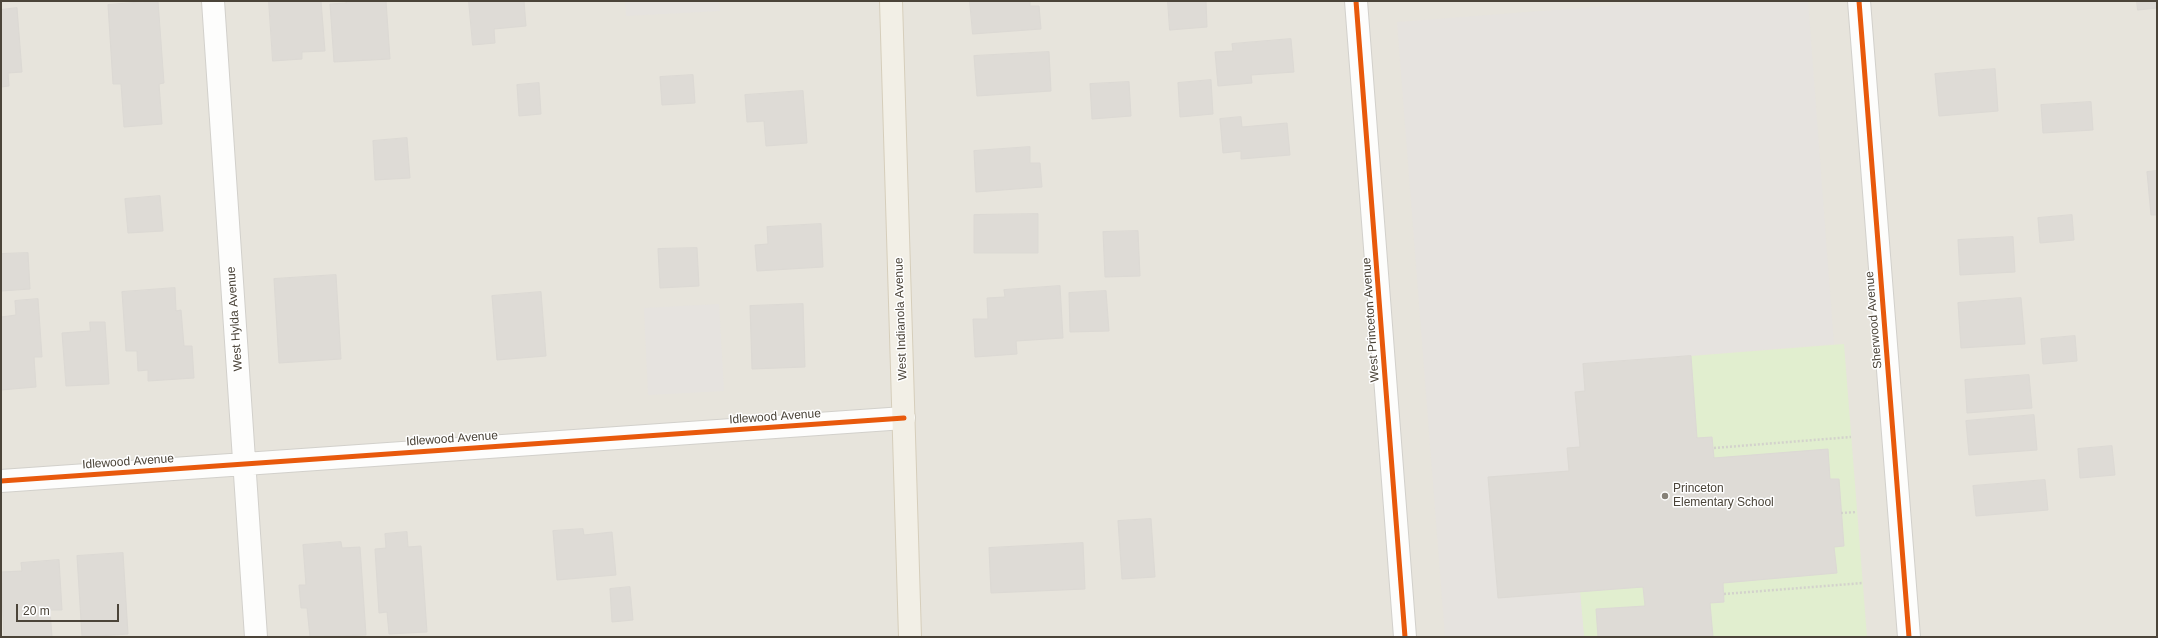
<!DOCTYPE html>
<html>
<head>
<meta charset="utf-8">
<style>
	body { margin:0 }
	#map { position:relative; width:2158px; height:638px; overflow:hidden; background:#f4f2ee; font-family:Helvetica,sans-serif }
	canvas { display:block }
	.frame { position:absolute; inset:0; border:2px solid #4b4439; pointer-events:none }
	.scale { position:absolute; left:16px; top:604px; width:103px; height:18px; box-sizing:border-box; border:2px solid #4b4439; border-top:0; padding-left:5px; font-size:12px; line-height:14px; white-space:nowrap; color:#4b4439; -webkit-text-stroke:3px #fff; paint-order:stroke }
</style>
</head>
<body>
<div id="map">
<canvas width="2158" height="638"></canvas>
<div class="frame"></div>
<div class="scale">20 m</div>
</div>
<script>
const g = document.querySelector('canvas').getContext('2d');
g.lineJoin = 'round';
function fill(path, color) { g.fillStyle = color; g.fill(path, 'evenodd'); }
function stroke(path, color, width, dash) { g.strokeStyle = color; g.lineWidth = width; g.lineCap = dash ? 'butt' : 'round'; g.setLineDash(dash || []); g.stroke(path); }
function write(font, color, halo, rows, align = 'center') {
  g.font = font + ' Helvetica,sans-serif'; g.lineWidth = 3; g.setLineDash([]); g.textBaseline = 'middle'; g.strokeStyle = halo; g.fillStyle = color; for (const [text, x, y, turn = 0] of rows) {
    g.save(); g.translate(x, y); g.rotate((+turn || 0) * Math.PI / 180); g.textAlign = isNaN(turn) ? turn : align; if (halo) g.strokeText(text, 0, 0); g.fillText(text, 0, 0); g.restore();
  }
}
fill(new Path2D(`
	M1,1h2156v636h-2156z`), '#e7e4dc');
fill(new Path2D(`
	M1844,344l23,293h-154l-3,-34 14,-1 -1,-19 113,-10 -2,-26 5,-68h-9l-2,-30 -114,9 -2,-21 -15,1 -6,-82z
	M1643,587l2,19 -49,3 2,28h-14l-4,-45z`), '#e1eecf');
fill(new Path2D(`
	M625,1h94l1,10 -94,5z
	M1671,1h137l26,343 -250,20 1,27 -10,1 5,55 -13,1 2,23 -80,6 9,121 82,-6 4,45h-139l-48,-615z
	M719,304l5,87 -76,4 -4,-87z`), '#e6e3df');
const building = new Path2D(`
	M158,1l6,82 -5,1 3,40 -38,3 -3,-43h-8l-5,-79z
	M269,1h52l4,50 -23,1v7l-29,2z
	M346,1h40l4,58 -56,3 -4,-58 16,-1z
	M469,1h55l2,25 -32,3 1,14 -22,2z
	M970,1h60v5h9l2,23 -68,5z
	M1168,1h38l1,26 -37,3z
	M2137,1h20v7l-19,2z
	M17,8l5,64 -14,1 1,13 -8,1v-77z
	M1291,39l3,33 -43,3 1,8 -34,3 -3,-34 18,-1 -1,-7z
	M1049,52l2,39 -74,5 -3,-40z
	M1995,69l3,42 -59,5 -4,-42z
	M693,75l2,28 -33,2 -2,-28z
	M1211,80l2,34 -33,3 -2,-34z
	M1129,82l2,34 -39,3 -2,-35z
	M539,83l2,31 -22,2 -2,-31z
	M803,91l4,52 -41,3 -2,-25 -17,1 -2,-27z
	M2091,102l2,28 -50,3 -2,-28z
	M1241,117l1,10 45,-4 3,32 -49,4v-8l-18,2 -3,-34z
	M407,138l3,40 -35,2 -2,-39z
	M1030,147v16h10l2,24 -66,5 -2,-41z
	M2157,171v44h-6l-4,-43z
	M160,196l3,35 -35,2 -3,-34z
	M1038,214v39h-64v-38z
	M2072,215l2,25 -34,3 -2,-25z
	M821,224l2,43 -66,4 -2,-26 13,-1 -1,-17z
	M1138,231l2,45 -35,1 -2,-45z
	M2013,237l2,35 -55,3 -2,-35z
	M697,248l2,38 -39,2 -2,-39z
	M28,253l2,36 -29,2v-37z
	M336,275l5,84 -62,4 -5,-84z
	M1060,286l3,52 -47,3 1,13 -42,3 -2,-38h15l-1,-21 18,-1 -1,-7z
	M175,288l1,23 5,-1 3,36h8l2,32 -46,3v-11l-10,1 -1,-20h-11l-4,-59z
	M1106,291l3,40 -39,1 -1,-39z
	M541,292l5,64 -49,4 -5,-64z
	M2021,298l4,46 -64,4 -3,-45z
	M38,299l4,58h-8l2,30 -35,3v-73l15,-2 -1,-14z
	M803,304l2,63 -53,2 -2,-63z
	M90,322h15l4,62 -43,2 -4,-53 28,-2z
	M2075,336l2,25 -34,3 -2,-25z
	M1691,356l6,82 15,-1 2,21 114,-9 2,30h9l5,67 -10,1 3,26 -114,10 1,19 -14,1 3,34h-115l-2,-28 49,-3 -2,-19 -145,11 -10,-121 81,-6 -2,-23 13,-1 -5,-55 10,-1 -2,-27z
	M2029,375l3,33 -65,5 -2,-33z
	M2034,415l3,35 -68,5 -3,-34z
	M2112,446l3,29 -35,3 -2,-29z
	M2045,480l3,30 -72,6 -3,-30z
	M1151,519l4,58 -33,2 -4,-58z
	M583,529l1,6 28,-3 4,43 -59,5 -4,-49z
	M407,532l1,15 13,-1 6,86 -38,2 -2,-22 -8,1 -4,-64 11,-1 -1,-14z
	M341,542l1,6 18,-1 6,88 -56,2 -3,-29h-6l-2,-23h7l-3,-40z
	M1083,543l2,46 -94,4 -2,-45z
	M123,553l5,81 -46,3 -5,-81z
	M59,560l3,50h-12l2,27h-48l-3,-65 21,-1 -1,-8z
	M630,587l3,33 -21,2 -2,-33z`);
fill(building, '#dedbd6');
stroke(building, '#dcd9d4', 1);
const minor = new Path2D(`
	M213,1l43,636
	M1356,1l49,636
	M1859,1l50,636
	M1,481l903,-63`);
const major = new Path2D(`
	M891,1l19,636`);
stroke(minor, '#d2d0cb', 24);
stroke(major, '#d6cebb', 24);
stroke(new Path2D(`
	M1714,448l137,-11
	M1841,513l16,-1
	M1724,594l139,-11`), '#d3d2cc', 2.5, [2, 2]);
stroke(minor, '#fdfdfc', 22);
stroke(major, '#f2efe6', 22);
stroke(new Path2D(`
	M1356,1l49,636
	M1859,1l50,636
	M1,481l903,-63`), '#e8590c', 5);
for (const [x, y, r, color] of [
	[1665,496,4,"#868178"]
]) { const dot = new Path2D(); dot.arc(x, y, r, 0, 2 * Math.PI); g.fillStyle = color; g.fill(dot); stroke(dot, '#fff', 1.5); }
write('12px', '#4b4439', '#fff', [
	["West Hylda Avenue",235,319,-94],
	["West Indianola Avenue",901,319,-92],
	["West Princeton Avenue",1371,320,-94],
	["Sherwood Avenue",1874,320,-95],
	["Idlewood Avenue",775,417,-4],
	["Idlewood Avenue",452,439,-4],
	["Idlewood Avenue",128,462,-4]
]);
write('12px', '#4b4439', '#fff', [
	["Princeton",1673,489],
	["Elementary School",1673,503]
], 'left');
</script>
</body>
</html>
